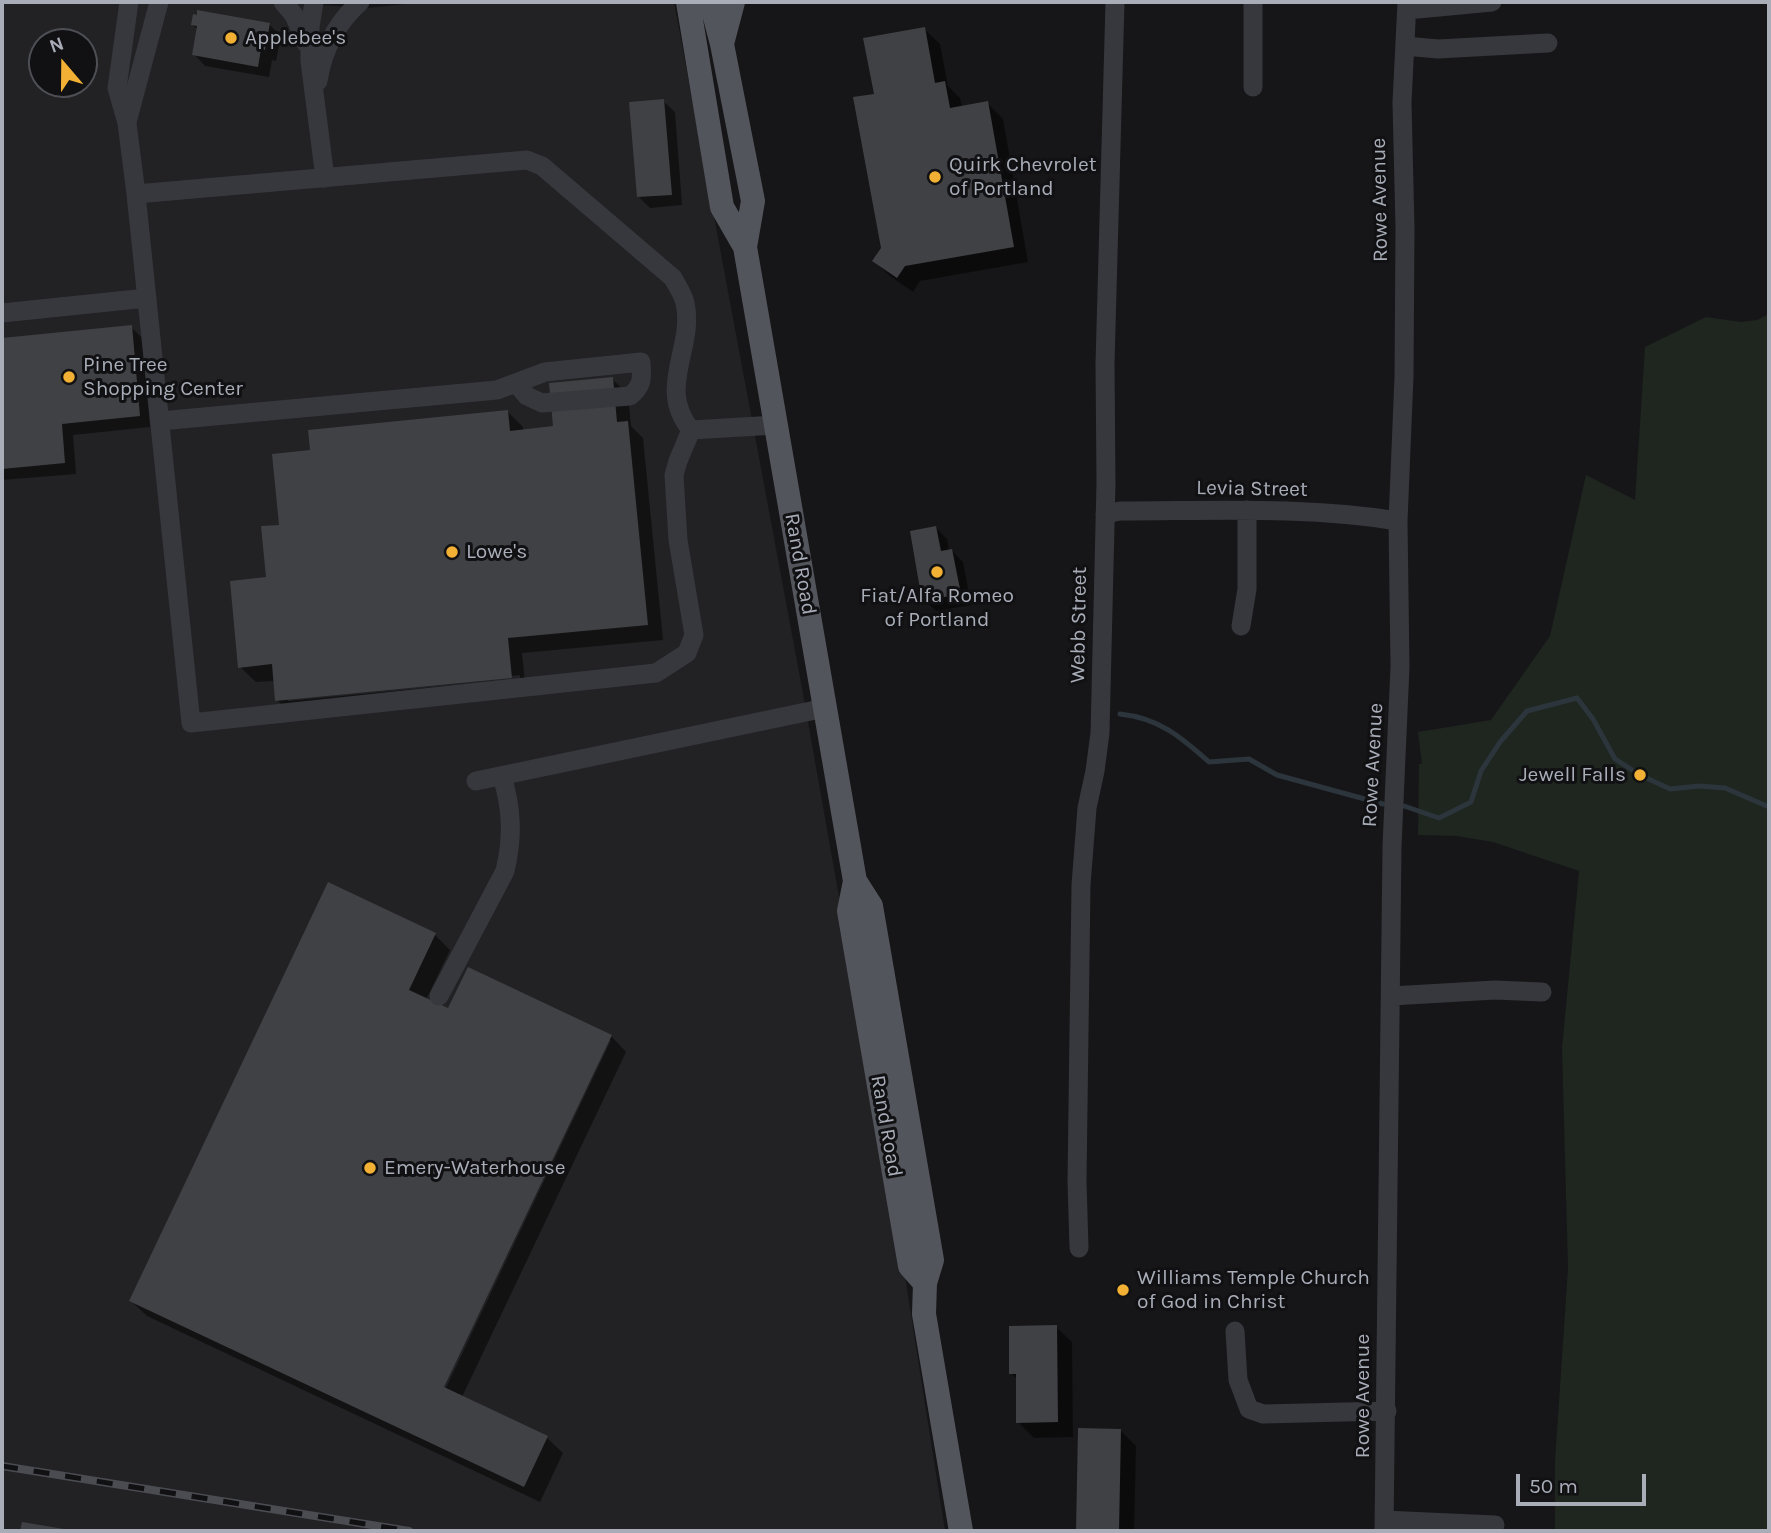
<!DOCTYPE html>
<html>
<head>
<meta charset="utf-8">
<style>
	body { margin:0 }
	#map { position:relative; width:1771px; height:1533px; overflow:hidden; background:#161618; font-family:Karla,sans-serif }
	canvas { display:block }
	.frame { position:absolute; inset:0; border:4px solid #a8adb8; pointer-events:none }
	.north { position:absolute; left:28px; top:28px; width:70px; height:70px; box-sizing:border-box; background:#111113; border:2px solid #4d4f55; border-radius:50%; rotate:340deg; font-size:19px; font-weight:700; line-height:28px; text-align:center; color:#a8adb8 }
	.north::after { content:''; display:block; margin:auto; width:24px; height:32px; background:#f2b134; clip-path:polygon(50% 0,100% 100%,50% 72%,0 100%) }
	.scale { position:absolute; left:1516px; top:1474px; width:130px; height:32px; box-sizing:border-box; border:4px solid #a8adb8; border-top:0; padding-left:9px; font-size:21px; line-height:24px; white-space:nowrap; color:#a8adb8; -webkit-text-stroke:5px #111113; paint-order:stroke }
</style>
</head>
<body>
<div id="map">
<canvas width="1771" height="1533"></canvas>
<div class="frame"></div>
<div class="north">N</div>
<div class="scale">50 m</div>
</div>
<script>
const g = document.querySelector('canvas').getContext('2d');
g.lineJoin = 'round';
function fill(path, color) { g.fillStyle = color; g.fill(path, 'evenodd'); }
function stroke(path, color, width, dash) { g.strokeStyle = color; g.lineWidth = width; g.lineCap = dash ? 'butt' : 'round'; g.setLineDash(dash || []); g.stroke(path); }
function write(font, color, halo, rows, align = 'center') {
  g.font = font + ' Karla,sans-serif'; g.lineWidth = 6; g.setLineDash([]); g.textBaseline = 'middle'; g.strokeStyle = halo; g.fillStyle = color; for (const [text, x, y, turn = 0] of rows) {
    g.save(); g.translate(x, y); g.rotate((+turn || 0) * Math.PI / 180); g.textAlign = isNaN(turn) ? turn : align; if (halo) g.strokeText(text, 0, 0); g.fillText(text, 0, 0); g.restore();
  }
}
fill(new Path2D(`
	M2,2h274l91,6 57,-6h250l128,686 93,525 50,318h-943zM42,42h42v42h-42z`), '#222225');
fill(new Path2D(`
	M1769,314v1217h-214v-70l13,-193 -6,-220 17,-177 -86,-29 -37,-6 -38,-1 1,-71h3l-4,-32 73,-12 59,-84 36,-161 49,25 10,-153 61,-30 35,5 16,-2z`), '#1e261f');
fill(new Path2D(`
	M198,17l71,7 12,12 -5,25 -4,-1 -3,17 -64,-11 -11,-12 4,-24 -5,-5z
	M924,29l16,15 8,42 12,12 2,9 25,-4 16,16 25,143 -108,19 -7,11 -23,-16 -16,-15 9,-13 -7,-153z
	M663,101l12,11 7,93 -32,3 -11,-11z
	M131,327l11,11 8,89 -77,8 3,39 -74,6v-140z
	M612,379l16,15 3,32 12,12 20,202 -141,13 4,40 -233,23 -16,-16 -2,-19 -19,1 -16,-15 28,-88 12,-53 31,-74 197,-40 15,15v4l32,-3zM520,675v4l-232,22v-3z
	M936,528l11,11 2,12h3l11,11 8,43 -35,6 -12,-11z
	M435,935l15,15 -24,50 23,11 162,25 15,16 -164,345 85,41 16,15 -23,49 -393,-186 -16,-15zM607,1040h4l-169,356 -3,-2z
	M1056,1327l16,15 1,95 -39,1 -16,-16v-42l-7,-7z
	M1080,1430l41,1 15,15 -2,85h-56z`), '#0007');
stroke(new Path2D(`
	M1120,714c39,4 61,23 89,48l40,-3 28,16 106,29
	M1404,806l35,12 32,-16 10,-31 19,-29 27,-31 50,-13 16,21 22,40 25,16 30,14 29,-3 26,2 44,19`), '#2c353c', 5);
fill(new Path2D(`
	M197,10l73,13 -5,27 -4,-1 -3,18 -66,-12 5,-29 -6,-1 2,-11 4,1z
	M925,27l10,56 10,-2 5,27 38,-7 26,146 -109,19 -8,12 -25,-17 9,-13 -28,-151 21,-3 -11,-56z
	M664,99l8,96 -35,2 -8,-95z
	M132,325l8,91 -78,8 3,39 -63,6v-131z
	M613,377l4,45 11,-1 20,204 -140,13 4,40 -237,23 -3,-37 -34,4 -8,-87 36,-4 -5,-51 18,-1 -7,-71 38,-4 -2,-20 200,-20 2,21 43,-5 -4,-43z
	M936,526l5,25 11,-2 9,45 -39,7 -12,-70z
	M328,882l108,51 -27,57 39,18 20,-41 144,68 -168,352 104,49 -24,51 -395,-186z
	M1057,1325l1,97 -42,1v-49h-7v-48z
	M1078,1428l43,1 -2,102h-43z
	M22,1522l48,8v1h-50z`), '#404145');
stroke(new Path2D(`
	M129,2l-12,86 10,35 9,71 55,529 465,-50 31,-20 7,-18 -16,-95 -4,-65 4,-14 13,-31c-35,-42 4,-82 -6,-127 -2,-9 -8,-17 -12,-25l-131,-112 -15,-6 -391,34
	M283,2l11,13 12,28
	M314,2l-4,25v34l15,117
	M1253,2v85
	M1407,10l85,-8
	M1405,46l33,3 110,-6
	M318,81c5,-32 18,-58 42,-79
	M127,122l32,-120
	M2,313l145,-15
	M160,421l337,-31 48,-18 96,-10c1,16 2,24 -11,34l-88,7 -15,-7 -11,-13
	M691,430l85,-5
	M1105,514l15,-3c93,0 186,-5 278,10
	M1241,626l6,-37v-79
	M476,781l349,-73
	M439,996l66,-125c8,-34 7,-62 -3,-95
	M1391,996l104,-6 47,2
	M1079,1248l-2,-67 4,-296 6,-77 8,-37 5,-38 6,-250 -1,-119 10,-362
	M1235,1331l3,49 11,29 14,5 124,-3
	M1384,1520l111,5
	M1384,1531l8,-685 8,-179 -2,-146 6,-144 1,-149 -3,-126 5,-100`), '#37383d', 19);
stroke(new Path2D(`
	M688,2l34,205 23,40 110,634 16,25 61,354 -7,23 -1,31 37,217
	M711,2l11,42 31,157 -8,46
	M723,40l10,-38
	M855,881l-6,30 61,355 15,17`), '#53555c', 24);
const rail = new Path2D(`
	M2,1466l407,65`);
stroke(rail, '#4a4c52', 8);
stroke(rail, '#111113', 5, [16]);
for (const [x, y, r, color] of [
	[231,38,7,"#f2b134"],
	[935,177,7,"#f2b134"],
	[69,377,7,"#f2b134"],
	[452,552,7,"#f2b134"],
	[937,572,7,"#f2b134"],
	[1640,775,7,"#f2b134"],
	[370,1168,7,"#f2b134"],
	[1123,1290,7,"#f2b134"]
]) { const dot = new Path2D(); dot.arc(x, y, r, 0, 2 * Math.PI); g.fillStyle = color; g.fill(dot); stroke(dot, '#111113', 2.5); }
write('21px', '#a8adb8', '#111113', [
	["Applebee's",245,38],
	["Quirk Chevrolet",949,165],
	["of Portland",949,189],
	["Pine Tree",83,365],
	["Shopping Center",83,389],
	["Lowe's",466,552],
	["Fiat/Alfa Romeo",937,596,"center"],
	["of Portland",937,620,"center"],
	["Jewell Falls",1626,775,"right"],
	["Emery-Waterhouse",384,1168],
	["Williams Temple Church",1137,1278],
	["of God in Christ",1137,1302]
], 'left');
write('21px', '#a8adb8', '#111113', [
	["Rowe Avenue",1380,200,-91],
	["Levia Street",1252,489,1],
	["Rand Road",800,564,80],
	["Webb Street",1079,625,-89],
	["Rowe Avenue",1373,765,-87],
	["Rand Road",886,1126,80],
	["Rowe Avenue",1363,1396,-90]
]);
</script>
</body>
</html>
